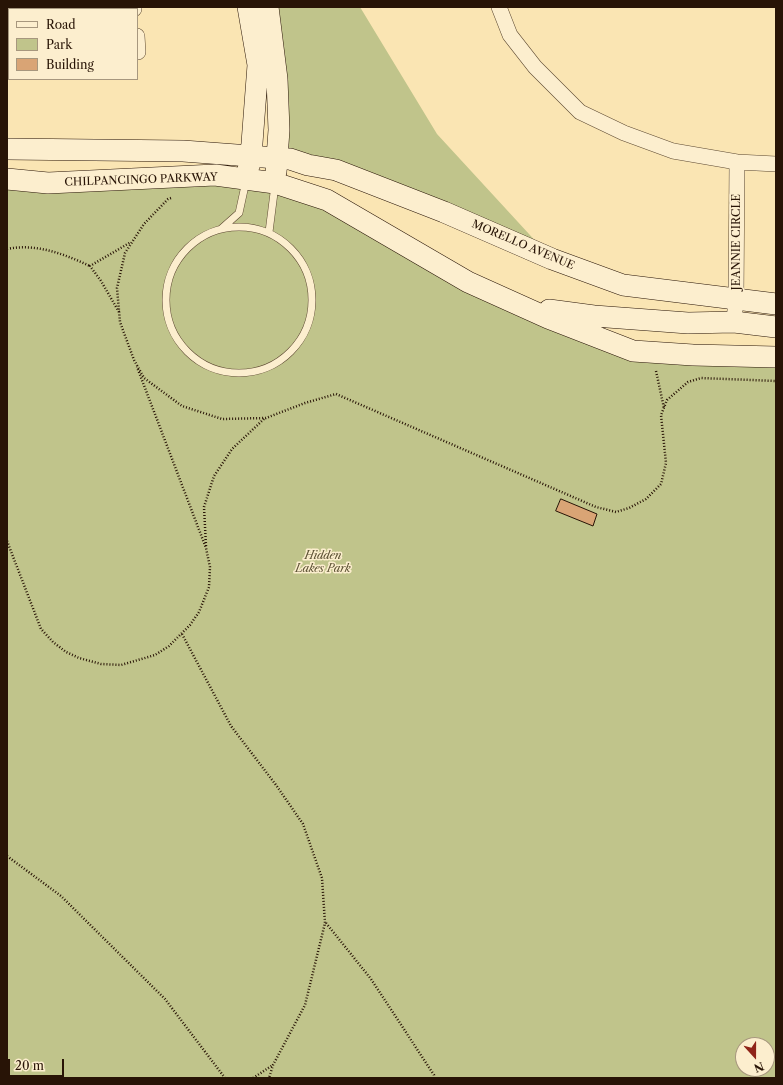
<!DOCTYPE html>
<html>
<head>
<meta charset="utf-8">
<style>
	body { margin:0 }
	#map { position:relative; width:783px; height:1085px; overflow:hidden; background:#fae5b3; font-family:"Libre Caslon Text",serif }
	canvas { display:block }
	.frame { position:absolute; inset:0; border:8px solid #281406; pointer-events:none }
	.legend { position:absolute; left:8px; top:8px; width:130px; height:72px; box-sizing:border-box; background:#fceece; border:1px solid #a7977e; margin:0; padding:5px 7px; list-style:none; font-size:12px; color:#281406 }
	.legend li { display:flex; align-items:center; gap:8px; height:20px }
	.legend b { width:20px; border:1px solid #a7977e }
	.north { position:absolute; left:735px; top:1037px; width:40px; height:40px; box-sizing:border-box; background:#fceece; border:1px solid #a7977e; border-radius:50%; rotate:159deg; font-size:11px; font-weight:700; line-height:16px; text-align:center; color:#281406 }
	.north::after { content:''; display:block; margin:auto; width:14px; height:18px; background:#8f2418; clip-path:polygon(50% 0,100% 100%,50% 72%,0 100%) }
	.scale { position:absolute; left:8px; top:1059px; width:56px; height:18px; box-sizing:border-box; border:2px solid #281406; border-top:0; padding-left:5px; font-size:12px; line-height:14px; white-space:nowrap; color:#281406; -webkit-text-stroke:3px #fceece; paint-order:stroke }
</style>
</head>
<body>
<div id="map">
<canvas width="783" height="1085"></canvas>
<div class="frame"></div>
<ul class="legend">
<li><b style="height:5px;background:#fceece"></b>Road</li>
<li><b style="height:11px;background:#c0c48b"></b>Park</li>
<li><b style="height:11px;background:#d9a475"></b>Building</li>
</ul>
<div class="north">N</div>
<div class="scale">20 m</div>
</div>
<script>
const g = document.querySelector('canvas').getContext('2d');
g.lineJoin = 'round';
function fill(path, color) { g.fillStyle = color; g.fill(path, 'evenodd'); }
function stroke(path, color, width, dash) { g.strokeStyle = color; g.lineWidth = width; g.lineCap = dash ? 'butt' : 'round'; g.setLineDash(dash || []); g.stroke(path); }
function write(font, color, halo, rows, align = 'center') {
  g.font = font + ' "Libre Caslon Text",serif'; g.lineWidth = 3; g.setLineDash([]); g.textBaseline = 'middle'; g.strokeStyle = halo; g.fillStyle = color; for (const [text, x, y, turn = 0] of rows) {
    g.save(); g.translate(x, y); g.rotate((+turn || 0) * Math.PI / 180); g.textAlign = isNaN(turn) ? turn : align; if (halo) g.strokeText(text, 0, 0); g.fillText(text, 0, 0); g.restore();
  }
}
fill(new Path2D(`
	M268,7h92l77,127 115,125 -275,-101z
	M7,179l268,4 193,99 165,69 143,6v721h-769zM743,1045h24v24h-24z`), '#c0c48b');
const building = new Path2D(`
	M561,499l36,15 -4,12 -37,-15z`);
fill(building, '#d9a475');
stroke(building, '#281406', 1);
const lane = new Path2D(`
	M166 300a73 73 0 1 1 146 0a73 73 0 1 1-146 0Z
	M221,229l18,-16 7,-32
	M269,232l6,-47`);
const street = new Path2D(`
	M134,7v2
	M499,7l11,28 25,32 45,45 44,21 49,18 64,11 39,2
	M137,36l1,16h-1
	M7,56h2
	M734,322l2,-24 1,-136`);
const secondary = new Path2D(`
	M268,7l9,72 2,51 -3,42
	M7,149l176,2 107,8 18,6 28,5 108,42 108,47 71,26 153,19
	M248,170l3,-14 7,-91 -10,-58
	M7,179l41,4 167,-8 60,8 52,17 141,82 80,36 85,33 60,4 83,2
	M549,310l45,6 94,7 46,-1 42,5`);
stroke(lane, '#5c4831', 8);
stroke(street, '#5c4831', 16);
stroke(secondary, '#281406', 22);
stroke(new Path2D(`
	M171,198l-3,1 -24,25 -19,29 -8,35 3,34 14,38 10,18 38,28 40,13 44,-1 39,-15 31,-9 260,113 20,5 13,-4 17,-9 15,-15 5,-21 -5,-48 6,-15 21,-18 13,-4 75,3
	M7,249c29,-6 57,5 83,17
	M119,312l-18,-31 -11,-15 41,-24
	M656,371l8,37
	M7,541l34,88 12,13 13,10 13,6 22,6 20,1 34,-10 14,-9 21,-21 9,-13 10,-25 1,-20 -4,-19 -69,-181
	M206,546l-2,-39 10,-31 18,-27 33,-31
	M182,634l49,92 45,59 27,39 19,54 3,45 -20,82 -32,60 -4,13
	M7,856l54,40 104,103 60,79
	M326,923l45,56 63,96v3
	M253,1078l20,-13`), '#281406', 2.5, [1, 2]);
stroke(lane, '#fceece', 7);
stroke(street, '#fceece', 15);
stroke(secondary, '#fceece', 21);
write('11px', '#281406', '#fceece', [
	["CHILPANCINGO PARKWAY",141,180,-2],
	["JEANNIE CIRCLE",737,242,-90],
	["MORELLO AVENUE",523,245,23]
]);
write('italic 11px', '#5d5235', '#fceece', [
	["Hidden",323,556],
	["Lakes Park",323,569]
]);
</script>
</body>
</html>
